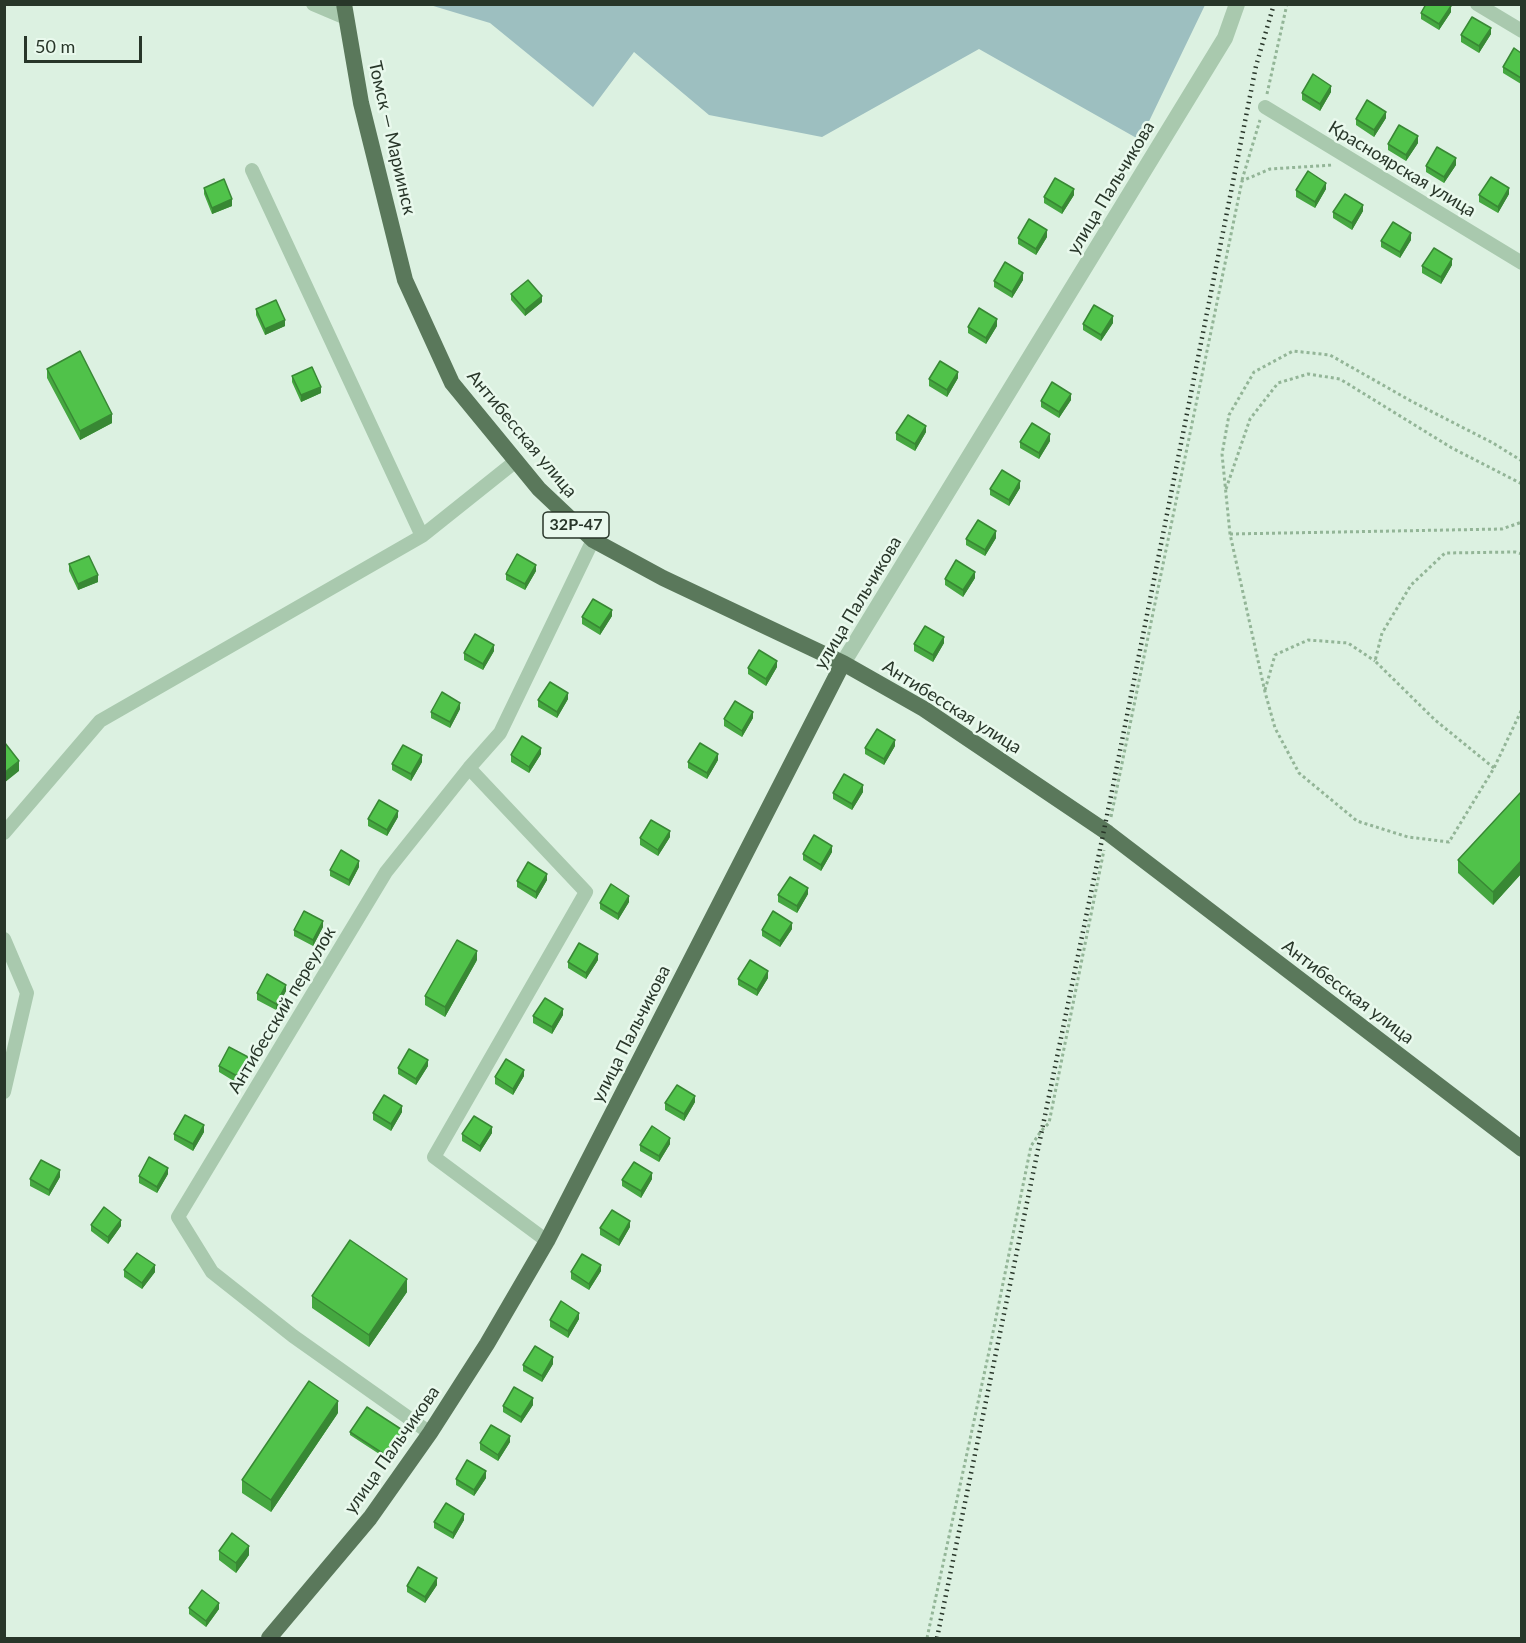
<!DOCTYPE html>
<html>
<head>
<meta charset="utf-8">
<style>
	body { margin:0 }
	#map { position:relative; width:1526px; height:1643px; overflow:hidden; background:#dcf1e1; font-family:Lato,sans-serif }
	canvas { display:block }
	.frame { position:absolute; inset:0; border:6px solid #283629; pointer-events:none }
	.scale { position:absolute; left:24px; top:36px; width:118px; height:27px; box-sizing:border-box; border:3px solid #283629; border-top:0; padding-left:8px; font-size:18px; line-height:21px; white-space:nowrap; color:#283629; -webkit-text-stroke:4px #e9f9ed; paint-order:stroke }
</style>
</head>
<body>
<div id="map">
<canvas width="1526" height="1643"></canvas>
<div class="frame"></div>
<div class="scale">50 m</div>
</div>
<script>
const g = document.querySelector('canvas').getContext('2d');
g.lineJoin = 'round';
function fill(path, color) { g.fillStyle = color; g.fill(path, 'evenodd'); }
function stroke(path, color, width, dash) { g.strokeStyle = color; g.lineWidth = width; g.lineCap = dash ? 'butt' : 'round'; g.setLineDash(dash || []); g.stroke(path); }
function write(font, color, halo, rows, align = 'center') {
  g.font = font + ' Lato,sans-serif'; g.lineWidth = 5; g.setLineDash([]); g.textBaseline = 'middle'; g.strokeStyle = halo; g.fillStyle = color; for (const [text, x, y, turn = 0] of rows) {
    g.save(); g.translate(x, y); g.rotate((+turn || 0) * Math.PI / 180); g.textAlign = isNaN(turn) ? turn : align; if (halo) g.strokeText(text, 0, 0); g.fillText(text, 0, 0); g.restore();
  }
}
fill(new Path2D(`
	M430,5h775l-65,135 -161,-91 -157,88 -113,-22 -75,-63 -41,55 -103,-84z`), '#9dbfc0');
stroke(new Path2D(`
	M1267,94l20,-90
	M1242,180l18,-60
	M1522,461l-29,-18 -82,-42 -81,-46 -37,-4 -39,21 -25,43 -7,39 8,80 35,158 10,36 24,45 58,48 51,16 41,5 45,-74 28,-59
	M1226,489l24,-70 28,-36 30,-9 32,5 112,69 70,36
	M1230,534l272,-5 20,-7
	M1265,690l10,-35 33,-15 40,3 27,18
	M1494,768l-59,-48 -60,-59 7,-28 29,-48 34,-32 70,-1 7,2
	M1111,817l131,-636 28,-12 63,-4
	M927,1638l63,-291 41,-201 10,-15 8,-8 55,-273`), '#93b597', 3, [3, 3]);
stroke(new Path2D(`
	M313,4l33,14
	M1477,4l45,27
	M1265,107l257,156
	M252,170l170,366
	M469,768l117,124 -152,265 113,84
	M4,833l96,-112 322,-185 94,-75
	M4,939l23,54 -23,99
	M430,1433l-137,-97 -81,-64 -34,-55 208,-345 83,-104 31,-35 93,-193`), '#a9c9ae', 14);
stroke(new Path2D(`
	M843,663l382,-625 12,-34`), '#a9c9ae', 16);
stroke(new Path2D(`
	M344,4l17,99 44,177 47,103 87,106 54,51 70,38 180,85 81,46 184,124 414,316
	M269,1638l101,-120 60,-85 57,-89 60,-103 296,-578`), '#5a785b', 16);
stroke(new Path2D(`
	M937,1638l174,-842 145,-730 18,-62`), '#283629', 4.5, [1.5, 4.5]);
fill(new Path2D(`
	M1451,12l-12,18 -18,-11v-6z
	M1491,34l-12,19 -18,-11v-7z
	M1521,53v31l-18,-11v-6z
	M1331,92l-11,19 -18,-11v-7z
	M1386,118l-12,19 -18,-12v-6z
	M1418,143l-12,18 -18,-11v-6z
	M1456,165l-12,18 -18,-11v-6z
	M204,188l28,18 -20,8 -8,-20z
	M1326,189l-11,19 -19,-11v-7z
	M1509,194l-11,19 -19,-11v-7z
	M1074,195l-12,19 -18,-11v-6z
	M1363,211l-11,19 -19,-12v-6z
	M1047,237l-11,18 -18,-11v-6z
	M1411,240l-11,18 -19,-11v-6z
	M1452,265l-11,19 -19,-11v-7z
	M1023,280l-11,18 -18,-11v-6z
	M511,294l31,8 -17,14 -14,-16z
	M256,309l29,17 -20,9 -9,-20z
	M1113,323l-12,18 -18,-11v-6z
	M997,326l-11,18 -18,-11v-6z
	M47,369l65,54 -32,17 -33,-62z
	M292,376l29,17 -20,9 -9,-20z
	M958,378l-11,19 -18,-11v-7z
	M1071,400l-12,18 -18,-11v-6z
	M926,432l-11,19 -19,-11v-7z
	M1050,441l-11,18 -19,-11v-6z
	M1020,488l-11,18 -19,-11v-6z
	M996,538l-11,18 -19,-11v-6z
	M69,564l29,18 -20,8 -9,-19z
	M536,571l-11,19 -19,-10v-6z
	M975,578l-12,19 -18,-12v-6z
	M612,616l-12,19 -18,-11v-7z
	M944,643l-11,19 -19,-11v-7z
	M494,651l-11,19 -19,-10v-7z
	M777,667l-11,19 -18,-12v-6z
	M568,699l-11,19 -19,-11v-7z
	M460,709l-10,19 -19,-10v-6z
	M753,718l-11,19 -18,-11v-7z
	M895,746l-11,19 -19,-11v-6z
	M541,754l-12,19 -18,-11v-7z
	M718,760l-11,19 -19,-11v-6z
	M422,762l-11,19 -19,-11v-6z
	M863,792l-11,18 -19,-11v-6z
	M1521,792v82l-28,31 -35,-32v-13z
	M398,817l-11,19 -19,-10v-7z
	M670,837l-12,19 -18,-11v-7z
	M832,852l-11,19 -18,-11v-6z
	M359,867l-10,19 -19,-10v-6z
	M547,880l-11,19 -19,-12v-6z
	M808,894l-11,19 -19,-11v-7z
	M629,902l-11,18 -18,-11v-6z
	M323,927l-10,19 -19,-10v-6z
	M792,929l-12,18 -18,-11v-6z
	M477,960l-32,57 -20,-12v-9z
	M598,960l-12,19 -18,-11v-6z
	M768,978l-11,18 -19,-11v-6z
	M286,991l-10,19 -19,-10v-7z
	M563,1015l-11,19 -19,-11v-7z
	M248,1064l-11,19 -18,-11v-6z
	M428,1066l-12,19 -18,-11v-6z
	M524,1076l-11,19 -18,-11v-7z
	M695,1102l-11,19 -19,-11v-7z
	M402,1112l-11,19 -18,-11v-7z
	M204,1132l-11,19 -19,-11v-6z
	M492,1133l-12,19 -18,-11v-7z
	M670,1144l-11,18 -19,-11v-6z
	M168,1174l-11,19 -18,-10v-7z
	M60,1177l-11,19 -19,-10v-7z
	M652,1179l-11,19 -19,-12v-6z
	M91,1225l30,1 -13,18 -17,-13z
	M630,1227l-11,19 -19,-11v-7z
	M124,1270l31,2 -13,17 -18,-12z
	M601,1271l-12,19 -18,-11v-7z
	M407,1292l-38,55 -57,-39v-12z
	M579,1319l-11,19 -18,-11v-7z
	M553,1364l-11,18 -19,-11v-6z
	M533,1405l-12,18 -18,-11v-6z
	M338,1413l-67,99 -29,-19v-13z
	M350,1432l57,5 -17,24 -40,-26z
	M510,1442l-12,19 -18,-11v-7z
	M486,1478l-12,18 -18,-11v-6z
	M464,1520l-11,19 -19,-11v-6z
	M219,1551l30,4 -13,18 -17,-13z
	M437,1585l-12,18 -18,-11v-6z
	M189,1608l30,1 -13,18 -17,-13z`), '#45a740');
fill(new Path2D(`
	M1451,6v6l-12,18v-6z
	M1491,28v6l-12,19v-7z
	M1331,86v6l-11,19v-7z
	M1386,112v6l-12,19v-7z
	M1418,136v7l-12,18v-6z
	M1456,158v7l-12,18v-6z
	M1326,183v6l-11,19v-6z
	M1509,188v6l-11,19v-6z
	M1074,189v6l-12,19v-6z
	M232,199v7l-20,8v-6z
	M1363,205v6l-11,19v-7z
	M1047,230v7l-11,18v-6z
	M1411,233v7l-11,18v-6z
	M1452,259v6l-11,19v-7z
	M1023,273v7l-11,18v-6z
	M542,296v6l-17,14v-6z
	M1113,316v7l-12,18v-6z
	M997,319v7l-11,18v-6z
	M285,320v6l-20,9v-6z
	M958,372v6l-11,19v-7z
	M321,387v6l-20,9v-7z
	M1071,394v6l-12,18v-6z
	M112,414v9l-32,17v-9z
	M926,426v6l-11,19v-7z
	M1050,434v7l-11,18v-6z
	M1020,481v7l-11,18v-6z
	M996,531v7l-11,18v-6z
	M536,565v6l-11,19v-6z
	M975,572v6l-12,19v-7z
	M98,575v7l-20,8v-6z
	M612,610v6l-12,19v-7z
	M944,637v6l-11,19v-7z
	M494,645v6l-11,19v-6z
	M777,661v6l-11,19v-7z
	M568,693v6l-11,19v-6z
	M460,703v6l-10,19v-6z
	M753,712v6l-11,19v-6z
	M895,740v6l-11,19v-6z
	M541,748v6l-12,19v-6z
	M718,754v6l-11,19v-6z
	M422,755v7l-11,19v-7z
	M19,761v10l-15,12v-10z
	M863,785v7l-11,18v-6z
	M398,811v6l-11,19v-6z
	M670,831v6l-12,19v-6z
	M832,846v6l-11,19v-6z
	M359,861v6l-10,19v-6z
	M1521,861v13l-28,31v-13z
	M547,874v6l-11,19v-7z
	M808,888v6l-11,19v-7z
	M629,896v6l-11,18v-6z
	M323,921v6l-10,19v-6z
	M792,923v6l-12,18v-6z
	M477,951v9l-32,57v-10z
	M598,954v6l-12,19v-6z
	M6,963v13l-2,1v-13z
	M768,971v7l-11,18v-6z
	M286,985v6l-10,19v-6z
	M563,1009v6l-11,19v-7z
	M248,1057v7l-11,19v-7z
	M428,1060v6l-12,19v-6z
	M524,1070v6l-11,19v-6z
	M695,1096v6l-11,19v-7z
	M402,1106v6l-11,19v-7z
	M204,1125v7l-11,19v-7z
	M492,1127v6l-12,19v-6z
	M670,1138v6l-11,18v-6z
	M168,1168v6l-11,19v-6z
	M60,1170v7l-11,19v-6z
	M652,1173v6l-11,19v-7z
	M121,1220v6l-13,18v-7z
	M630,1221v6l-11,19v-6z
	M155,1265v7l-13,17v-6z
	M601,1265v6l-12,19v-6z
	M407,1279v13l-38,55v-12z
	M579,1313v6l-11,19v-7z
	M553,1357v7l-11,18v-6z
	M533,1398v7l-12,18v-6z
	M338,1401v12l-67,99v-12z
	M407,1433v4l-17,24v-3z
	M510,1436v6l-12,19v-6z
	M486,1471v7l-12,18v-6z
	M464,1514v6l-11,19v-6z
	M249,1546v9l-13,18v-10z
	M437,1578v7l-12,18v-6z
	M219,1603v6l-13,18v-6z`), '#388834');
const building = new Path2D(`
	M1426,4h23l2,2 -12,18 -18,-11z
	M1472,17l19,11 -12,18 -18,-11z
	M1514,48l7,5v25l-18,-11z
	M1313,74l18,12 -11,18 -18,-11z
	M1367,100l19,12 -12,18 -18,-11z
	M1399,125l19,11 -12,19 -18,-11z
	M1437,147l19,11 -12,19 -18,-11z
	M1308,171l18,12 -11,19 -19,-12z
	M1491,177l18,11 -11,19 -19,-12z
	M1055,178l19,11 -12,19 -18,-11z
	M224,179l8,20 -20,9 -8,-20z
	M1345,194l18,11 -11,18 -19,-11z
	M1029,219l18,11 -11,19 -18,-11z
	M1393,222l18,11 -11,19 -19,-11z
	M1434,248l18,11 -11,18 -19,-11z
	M1005,262l18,11 -11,19 -18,-11z
	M528,280l14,16 -17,14 -14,-16z
	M276,300l9,20 -20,9 -9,-20z
	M1094,305l19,11 -12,19 -18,-11z
	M979,308l18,11 -11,19 -18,-11z
	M80,351l32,63 -32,17 -33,-62z
	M940,361l18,11 -11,18 -18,-11z
	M312,367l9,20 -20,8 -9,-19z
	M1052,382l19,12 -12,18 -18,-11z
	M908,415l18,11 -11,18 -19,-11z
	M1032,423l18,11 -11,19 -19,-11z
	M1002,470l18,11 -11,19 -19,-11z
	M978,520l18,11 -11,19 -19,-11z
	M517,554l19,11 -11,19 -19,-10z
	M89,556l9,19 -20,9 -9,-20z
	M956,560l19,12 -12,18 -18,-11z
	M593,599l19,11 -12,18 -18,-11z
	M925,626l19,11 -11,18 -19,-11z
	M475,634l19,11 -11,19 -19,-11z
	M759,650l18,11 -11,18 -18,-11z
	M550,682l18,11 -11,19 -19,-12z
	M442,692l18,11 -10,19 -19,-10z
	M735,701l18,11 -11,19 -18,-12z
	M877,729l18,11 -11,19 -19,-11z
	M522,736l19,12 -12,19 -18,-12z
	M5,743l14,18 -15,12v-29z
	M700,743l18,11 -11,19 -19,-11z
	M403,745l19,10 -11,19 -19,-10z
	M844,774l19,11 -11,19 -19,-11z
	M1521,792v69l-28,31 -35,-32z
	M379,800l19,11 -11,19 -19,-11z
	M651,820l19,11 -12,19 -18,-12z
	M814,835l18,11 -11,19 -18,-11z
	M341,850l18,11 -10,19 -19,-10z
	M528,862l19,12 -11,18 -19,-11z
	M790,877l18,11 -11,18 -19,-11z
	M611,884l18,12 -11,18 -18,-11z
	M304,911l19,10 -10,19 -19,-10z
	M773,911l19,12 -12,18 -18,-11z
	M457,940l20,11 -32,56 -20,-11z
	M579,943l19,11 -12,19 -18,-11z
	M750,960l18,11 -11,19 -19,-11z
	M267,974l19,11 -10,19 -19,-11z
	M545,998l18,11 -11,18 -19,-11z
	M229,1047l19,10 -11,19 -18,-10z
	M409,1049l19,11 -12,19 -18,-11z
	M506,1059l18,11 -11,19 -18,-12z
	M677,1085l18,11 -11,18 -19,-11z
	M384,1095l18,11 -11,18 -18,-11z
	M185,1115l19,10 -11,19 -19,-10z
	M474,1116l18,11 -12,19 -18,-12z
	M652,1126l18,12 -11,18 -19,-11z
	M149,1157l19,11 -11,19 -18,-11z
	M41,1160l19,10 -11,20 -19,-11z
	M634,1162l18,11 -11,18 -19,-11z
	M104,1207l17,13 -13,17 -17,-12z
	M612,1210l18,11 -11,19 -19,-12z
	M350,1240l57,39 -38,56 -57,-39z
	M137,1253l18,12 -13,18 -18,-13z
	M582,1254l19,11 -12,19 -18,-12z
	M561,1301l18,12 -11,18 -18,-11z
	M535,1346l18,11 -11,19 -19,-11z
	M309,1381l29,20 -67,99 -29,-20z
	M514,1387l19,11 -12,19 -18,-11z
	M367,1407l40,26 -17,25 -40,-26z
	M491,1425l19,11 -12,19 -18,-12z
	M467,1460l19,11 -12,19 -18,-11z
	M446,1503l18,11 -11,19 -19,-11z
	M232,1533l17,13 -13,17 -17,-12z
	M418,1567l19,11 -12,19 -18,-11z
	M202,1590l17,13 -13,18 -17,-13z`);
fill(building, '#50c24a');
stroke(building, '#388834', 1.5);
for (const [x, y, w] of [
	[576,525,66]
]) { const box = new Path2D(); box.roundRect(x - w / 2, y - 13, w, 26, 4.5); g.fillStyle = '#e9f9ed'; g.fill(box); stroke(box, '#283629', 1.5); }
write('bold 16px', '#283629', null, [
	["32Р-47",576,525]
]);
write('18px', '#283629', '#e9f9ed', [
	["Томск — Мариинск",392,138,77],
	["Красноярская улица",1402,169,31],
	["улица Пальчикова",1111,188,-59],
	["Антибесская улица",522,434,50],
	["улица Пальчикова",858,603,-59],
	["Антибесская улица",952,707,32],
	["Антибесская улица",1348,992,37],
	["Антибесский переулок",282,1010,-59],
	["улица Пальчикова",631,1034,-63],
	["улица Пальчикова",392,1450,-55]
]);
</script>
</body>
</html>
